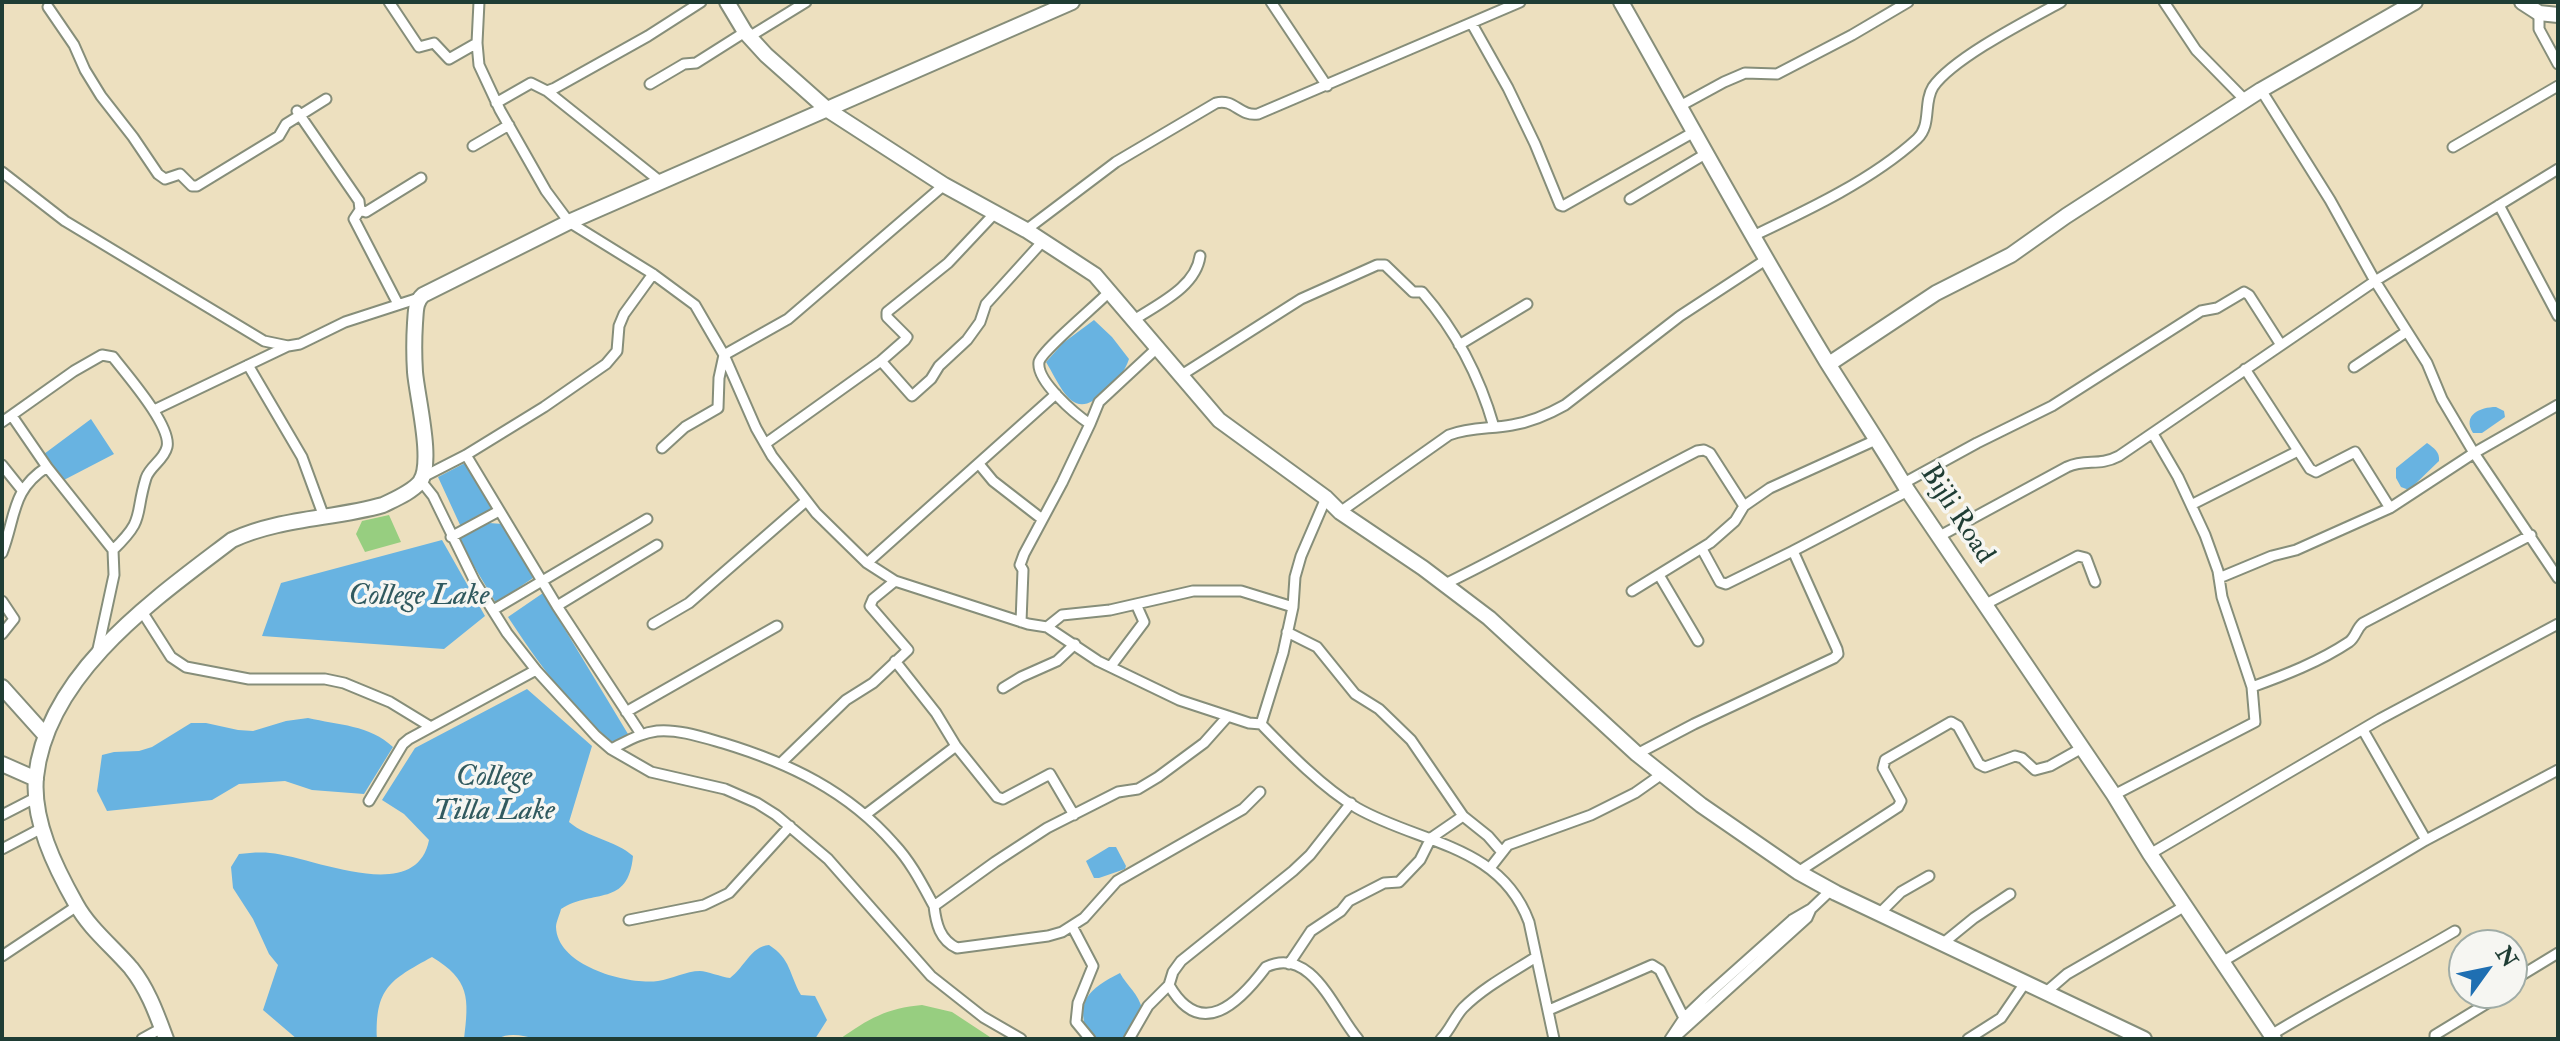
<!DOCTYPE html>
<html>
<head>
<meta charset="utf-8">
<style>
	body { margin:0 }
	#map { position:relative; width:2560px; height:1041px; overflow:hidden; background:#ede0bf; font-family:"IM FELL Double Pica",serif }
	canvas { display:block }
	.frame { position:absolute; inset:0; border:4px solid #1f3d34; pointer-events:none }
	.north { position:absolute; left:2448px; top:929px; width:80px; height:80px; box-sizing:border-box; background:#f6f6f2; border:2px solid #a0aca6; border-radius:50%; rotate:57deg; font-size:22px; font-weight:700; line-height:32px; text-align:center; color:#1f3d34 }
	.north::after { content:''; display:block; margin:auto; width:28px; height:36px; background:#1f6fb2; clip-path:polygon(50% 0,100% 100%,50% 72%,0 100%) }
</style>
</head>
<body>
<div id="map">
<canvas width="2560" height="1041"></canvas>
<div class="frame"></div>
<div class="north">N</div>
</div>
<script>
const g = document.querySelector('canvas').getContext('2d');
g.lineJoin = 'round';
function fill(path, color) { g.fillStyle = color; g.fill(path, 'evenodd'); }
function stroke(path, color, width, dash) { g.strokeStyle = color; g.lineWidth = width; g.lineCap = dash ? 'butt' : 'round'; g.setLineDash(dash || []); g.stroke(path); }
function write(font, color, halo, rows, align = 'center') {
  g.font = font + ' "IM FELL Double Pica",serif'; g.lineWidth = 7; g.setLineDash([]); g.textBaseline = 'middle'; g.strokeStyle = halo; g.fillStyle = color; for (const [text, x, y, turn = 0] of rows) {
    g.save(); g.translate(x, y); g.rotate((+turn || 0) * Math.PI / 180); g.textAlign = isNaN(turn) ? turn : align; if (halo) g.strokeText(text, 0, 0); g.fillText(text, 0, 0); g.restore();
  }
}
fill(new Path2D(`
	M389,515l12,27 -36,10 -9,-18 6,-13z
	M922,1005l30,7 41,27h-153c28,-20 47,-31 82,-34z`), '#97ce80');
fill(new Path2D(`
	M1094,320l18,17 17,22c-4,12 -12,22 -22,31 -34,33 -43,2 -61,-28l17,-19z
	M2496,407l8,4 1,6 -23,16h-9c-11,-18 7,-26 23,-26z
	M91,419l23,35 -52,27 -13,-14 -5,-13z
	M2427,443c7,5 13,9 12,18l-30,29 -8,-3 -5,-9v-10z
	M465,463l29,50 -33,14 -23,-50z
	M489,523l14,1 30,54 -37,25 -39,-65z
	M442,540l43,76 -41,33 -182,-13 19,-53z
	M543,593l85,141 -8,9 -9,-2c-42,-36 -73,-78 -103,-124z
	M527,689l65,57 -23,76c19,16 46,18 64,34 -5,52 -39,32 -72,53 -1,5 -5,13 -5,18 1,39 71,58 102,54 14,-2 28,-10 42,-10 7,0 21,6 30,7 15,-11 20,-31 39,-33 22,14 20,29 32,50l14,1 12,24 -12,19h-279c-12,-3 -27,-7 -38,0h-34c5,-41 6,-59 -32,-82 -42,23 -57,31 -55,82h-80l-34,-29 15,-45 -9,-11 -16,-35 -20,-31 -2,-21 8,-13c10,-1 21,-2 31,-1 41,3 146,54 159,-13l-25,-26 -22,-14 33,-52z
	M308,718c30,7 62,7 85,29l-29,47 -52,-4 -27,-9 -46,3 -27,16 -105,11 -10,-20 5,-36 12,-3 25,-1 13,-4 39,-24h15l32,7 15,1 33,-10z
	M1109,847h7l10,19 -1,3 -26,9h-5l-8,-17z
	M1120,973c7,13 19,21 22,36l-17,30h-35c-17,-38 -1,-50 30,-66z`), '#68b3e1');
const street = new Path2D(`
	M389,2l30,45 15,-4 15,16 28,-16
	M479,2l-2,41 2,22 21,45 46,81 23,31 84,52 42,31 29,50 32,73 16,28 44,57 51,50 28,18 133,43 19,3 51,34 81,39 70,23 12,1c27,28 62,64 96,84 63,36 143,36 172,114l25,117
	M1271,2l56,84
	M2164,2l32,48 49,50
	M48,7l26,38 11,25 16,26 32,41 25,37 7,5 15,-5 12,12h5l82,-50 7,-12 40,-25
	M2539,13v16l19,35
	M1472,24l36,64 27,56 25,61 3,1 131,-74
	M749,37l57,-35
	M650,84l34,-20 12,-1 49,-31
	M2261,90l69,110 45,81 52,82 15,36 32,54 84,125
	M547,91l114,91
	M496,103l35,-20 16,8 8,-3 93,-52 53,-34
	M1680,106l44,-24 21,-9 32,1 75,-39 56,-33
	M297,111l62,90 1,9 -6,9 44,85
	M473,146l36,-21
	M2453,147l105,-61
	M2,172l63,49 199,120 24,5 12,-2 45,-22 74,-24
	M1630,199l77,-46
	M2499,205l59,111
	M360,210l6,2 55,-34
	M1026,230l90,-68 100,-59c18,-5 24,14 42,11l262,-112
	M1753,236c55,-26 119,-56 164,-97 15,-14 6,-36 16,-52 20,-29 95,-67 128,-85
	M1110,291c-11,12 -69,60 -71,71 -3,19 36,52 51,62l9,-22 57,-53
	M1134,320c24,-16 62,-33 66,-64
	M1459,345l68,-41
	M881,361l31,35 19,-17 8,-13 28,-26 13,-18 6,-18 57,-63
	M248,365l54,92 22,60
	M2354,367l52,-35
	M2245,369l65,100 6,3 39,-20 35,56
	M1180,376l121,-77 76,-34h8l28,27h9c34,39 58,86 72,135
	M154,410l134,-64
	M12,416l35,51
	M2,422l72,-51 28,-16 11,2c13,17 59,69 54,90 -3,13 -17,19 -21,31 -12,39 0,40 -33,72
	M2153,434l25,43 27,58 13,36 4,26 30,90c33,-12 67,-25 97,-45 7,-5 7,-13 14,-19l168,-88
	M765,444l116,-83 24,-21 2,-3 -20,-20v-5l61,-49 47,-50
	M662,448l23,-21 33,-19 1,-30 5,-23 64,-36 156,-134
	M466,455l91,151 84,128
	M979,464l14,17 49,38
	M2,465l20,25
	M423,477l43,-22 78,-48 62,-43 11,-13 2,-25 5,-12 29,-40
	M421,481l12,15 42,86 32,51 29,37 60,66 15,13 40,23 74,17 32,14 19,12 52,44 103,117 52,41 38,22
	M1904,483l73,-40 75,-37 149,-95 16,-3 27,-16 5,3 32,50
	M2191,505l107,-54
	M1340,512l109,-77c21,-8 41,-6 63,-10 19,-3 37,-11 53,-20l115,-89 87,-57
	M451,537l48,-26
	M1938,537l129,-70c20,-9 31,0 52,-11l256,-175 183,-112
	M1702,549l18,33 6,2 67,-33
	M2,553c14,-36 9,-63 45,-86l66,83 1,25 -16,74
	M867,563l189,-169
	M1659,575l39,66
	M2219,578l53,-22 24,-6 94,-42 84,-55 84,-48
	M1445,584c86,-42 168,-90 252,-133l7,-1 6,3 34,53
	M1632,591l78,-48 25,-22 9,-15 26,-18 108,-49
	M2,601l12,18 -12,15
	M1984,605l94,-49 8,2 9,24
	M557,606l100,-61
	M141,610l30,47 15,10 63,12h76l19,4 46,19 41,25
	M493,610l154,-91
	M1021,622l2,-52 -3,-5 4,-11 38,-71 28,-59
	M653,624l36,-21 117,-102
	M1047,627l15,-12 48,-5 83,-19h48l52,16
	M1287,632l30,15 38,47 24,15 32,31 52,76 25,20 13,15
	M895,661l41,52 20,33
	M1111,666l33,-44 -8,-18
	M1003,688l18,-11 36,-16 18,-17
	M626,712l151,-86
	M1228,716l-24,27 -46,34 -20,12 -20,3 -71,36 -52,34 -61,44c2,18 6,34 23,42l91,-12 14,-4 22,-14 33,-37 126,-72 17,-17
	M1261,724l22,-71 10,-46 2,-30 6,-21 25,-58
	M2363,730l63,110
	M611,749c15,-7 29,-16 46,-18 21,-2 45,6 66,12 66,20 125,48 171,101 17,18 28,40 40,62
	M1637,754l57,-30 140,-66 4,-4 -1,-5 -44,-98 115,-60
	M781,763l65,-63 27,-17 35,-33 -38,-44 3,-7 22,-18
	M2114,795l141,-73 -3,-35
	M369,801l34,-57 6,-5 127,-69
	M1351,803l-41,52 -17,16 -112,90 -8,11 -4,13c32,56 70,18 97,-18 46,-22 69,46 92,72
	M2,815l35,-18
	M865,815l91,-69 41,51 6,2 47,-25 24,41
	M2,849l40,-21
	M2150,854l230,-135 178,-95
	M1490,868l18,-23 83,-30 44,-22 27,-19
	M1798,872l100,-65 3,-6 -18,-33 2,-8 66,-38 7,4 21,38 6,3 30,-11 7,2 13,12 15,-4 32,-18
	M1880,913l21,-21 28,-16
	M629,920l75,-15 25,-12 61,-67
	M1072,926l21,40 -15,37 -2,19 14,17
	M1942,944l32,-26 36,-24
	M2,956l75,-50
	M2222,962l204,-122 132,-70
	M1289,964l22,-33 30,-20 8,-10 35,-18 15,-1 21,-22 11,-22 32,-22
	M2512,981l46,-28
	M2045,993l22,-19 118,-68
	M1549,1010l103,-45 8,5 24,48
	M2271,1035c60,-37 123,-68 184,-104
	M142,1039l20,-11
	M1129,1039l19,-33 21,-21
	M1441,1039c9,-9 13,-21 22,-31 21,-21 48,-35 73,-51
	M1670,1039l14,-21 25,-24 83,-74 19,-11 20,-19
	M1673,1039l134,-121 4,-9
	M1968,1039l33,-21 24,-35
	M2435,1039v-4l69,-42`);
const secondary = new Path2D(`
	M1621,2c68,120 134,242 206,360 27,43 55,85 81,129l206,304 36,59 124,185
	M2522,2l17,11 19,2
	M1829,364l107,-71 75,-38 55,-39 195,-126 154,-88
	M2,687l44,49
	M2,764l34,15
	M166,1039c-9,-24 -18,-50 -35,-71 -18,-21 -42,-40 -55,-64 -21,-37 -44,-84 -40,-127 11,-104 120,-179 196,-237 47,-22 102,-21 151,-35 12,-6 29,-13 37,-23 14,-19 -3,-85 -5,-110 -1,-16 -1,-33 0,-49 1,-11 0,-21 8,-28l146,-73 503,-220`);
const primary = new Path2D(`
	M727,2l18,30 21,23 62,55 116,75 82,45 69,45 124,145 107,78 14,14 83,56 66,50 148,136 64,51 97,67 38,21 308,146`);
stroke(street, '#868e7a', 13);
stroke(secondary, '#868e7a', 18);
stroke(primary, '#868e7a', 18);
stroke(street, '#fff', 9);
stroke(secondary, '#fff', 14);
stroke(primary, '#fff', 14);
write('28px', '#1f3d34', '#f6f6f2', [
	["Bijli Road",1956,515,57]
]);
write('italic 30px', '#315a5f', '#f6f6f2', [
	["College Lake",419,598],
	["College",494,779],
	["Tilla Lake",494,813]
]);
</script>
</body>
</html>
